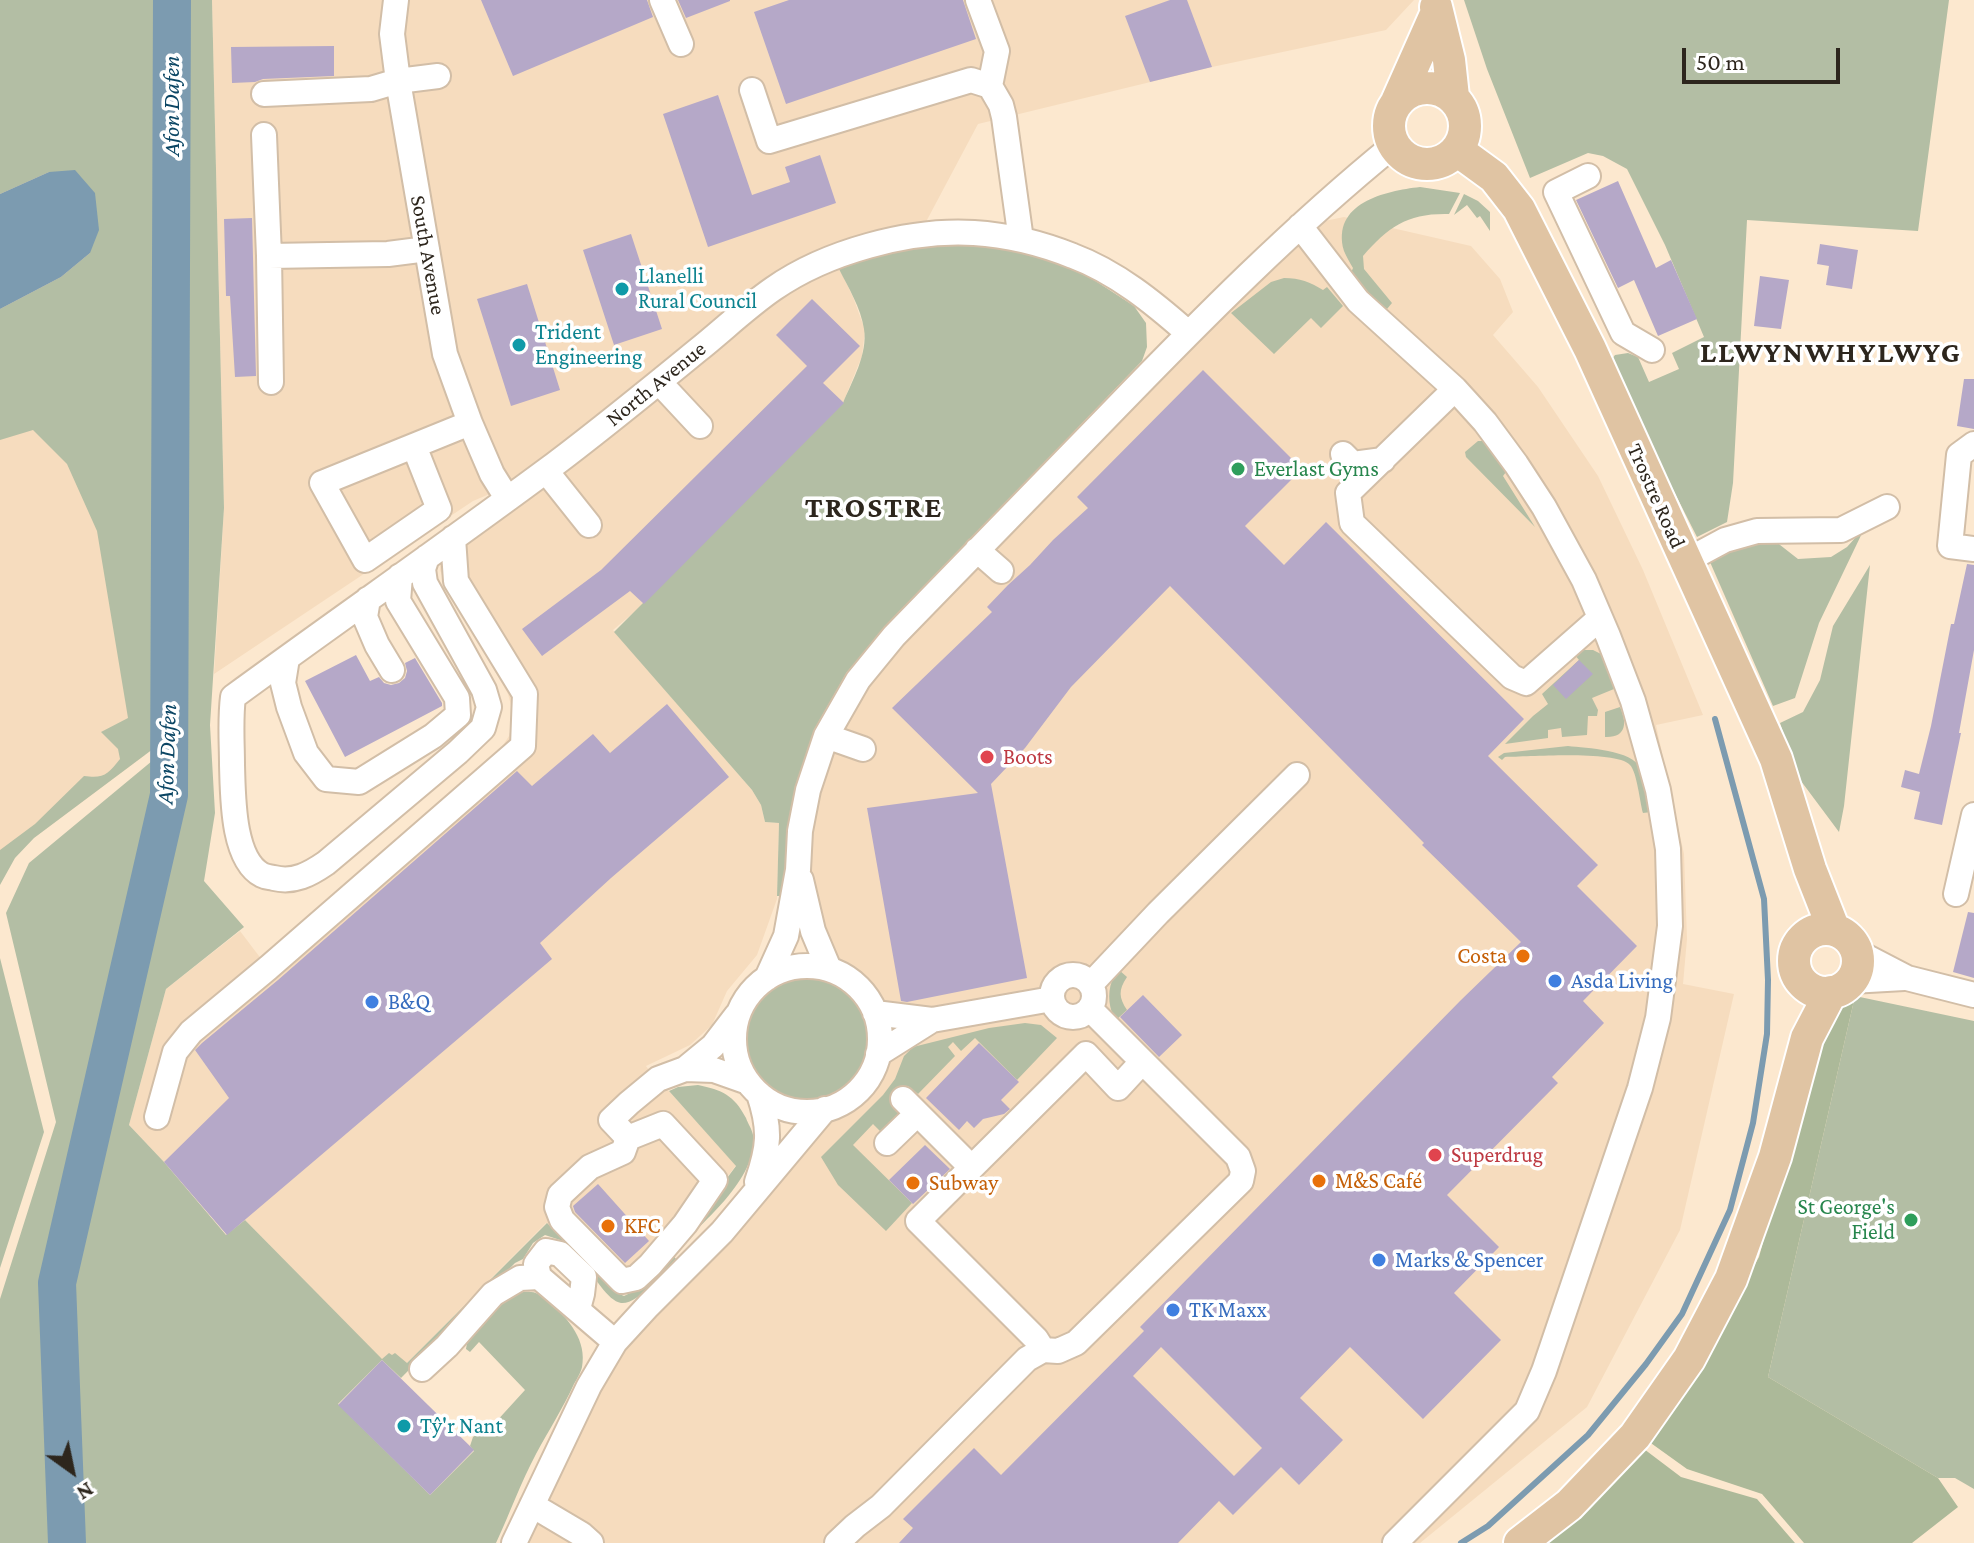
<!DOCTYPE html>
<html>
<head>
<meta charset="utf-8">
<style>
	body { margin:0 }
	#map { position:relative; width:1974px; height:1543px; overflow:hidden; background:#fce8cf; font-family:"Crimson Pro",serif }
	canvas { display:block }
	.north { position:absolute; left:32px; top:1431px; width:80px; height:80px; -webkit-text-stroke:6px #fff; paint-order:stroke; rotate:147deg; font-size:22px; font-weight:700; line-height:32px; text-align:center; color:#2d261d }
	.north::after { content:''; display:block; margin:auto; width:28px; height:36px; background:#2d261d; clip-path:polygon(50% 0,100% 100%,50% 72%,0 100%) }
	.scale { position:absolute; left:1682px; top:48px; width:158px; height:36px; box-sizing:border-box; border:4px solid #2d261d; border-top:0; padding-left:10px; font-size:24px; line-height:28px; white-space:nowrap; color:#2d261d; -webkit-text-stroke:6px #fff; paint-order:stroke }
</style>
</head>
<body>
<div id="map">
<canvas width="1974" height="1543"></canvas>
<div class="north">N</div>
<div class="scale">50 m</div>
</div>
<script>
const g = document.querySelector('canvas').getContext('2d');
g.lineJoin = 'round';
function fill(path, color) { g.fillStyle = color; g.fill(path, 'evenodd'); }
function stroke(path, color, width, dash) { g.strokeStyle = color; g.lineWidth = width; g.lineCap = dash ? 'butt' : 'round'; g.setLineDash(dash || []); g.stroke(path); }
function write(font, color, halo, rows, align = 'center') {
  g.font = font + ' "Crimson Pro",serif'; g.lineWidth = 7; g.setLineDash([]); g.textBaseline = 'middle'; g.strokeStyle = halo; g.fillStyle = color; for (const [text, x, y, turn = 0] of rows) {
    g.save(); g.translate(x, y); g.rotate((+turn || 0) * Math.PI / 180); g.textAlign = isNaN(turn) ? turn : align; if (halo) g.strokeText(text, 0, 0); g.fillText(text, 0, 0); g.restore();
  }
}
fill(new Path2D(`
	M0,0h114l31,755 -134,100 -11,22z
	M212,0h1202l-28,30 -174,37 -234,57 -59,111 -85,22 19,40 12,33 -3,26 -19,47 -199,201 -31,26 139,160 9,15 4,17 14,1 -2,76 -20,56 -30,36 -15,34 -22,20 -44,21 15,21 8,4 67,74 -26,36 -75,86 -61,-46 -8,1 -20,-19 -140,141 -14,-9 -10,5 -137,-140 -18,15 -63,-73 -35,-37 37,-136 74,-58 22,29 238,-210 9,-14 5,-20 -6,-22 -61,-106 -7,-18v-13l102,-85 -69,29 -259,173 10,-166z
	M1344,217l127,29 29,33 13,33 -20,23 45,52 60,89 45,94 60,145 -47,10 28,129 3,85 -4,45 51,10 -54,236 -93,177 -167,136h-906l75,-157 236,-277 18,-7 16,-12 12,-17 7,-19 2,-20 -5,-21 -11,-19 -15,-15 -20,-10 -29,-138 58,-151 442,-454z`), '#f6dcbe');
fill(new Path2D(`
	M0,0h167l-6,743 -127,95 -19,20 -15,27v-35l35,-26 49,-48c20,3 24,-2 36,-17l-2,-10 -17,-17 27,-14 -31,-187 -30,-67 -34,-34 -33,10v-131l61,-32 29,-24 -41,-81 -49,22z
	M182,0h30l12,508 -14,217 5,88 -11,68 40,46 -78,62 -37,136 35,37 62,73 19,-15 137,139 7,-6 3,2 3,-2 12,10 140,-140 19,19 -21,-7 -12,8 -10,16 -8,4 -114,115 -19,-18 -44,44 92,91 44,-44 -4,-5 3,-9 21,-13 31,-34 -46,-48 -9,10 -4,-3c1,-12 11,-21 19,-30 10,-13 28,-30 46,-27 7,0 15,8 20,12 18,15 36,37 31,63 -1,5 -5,12 -8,17 -11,24 -25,46 -38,70 -15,28 -26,59 -40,89h-496v-244l56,-177 -50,-209 23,-50 123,-102 31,-23z
	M1464,0h485l-31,231 -171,-11 -14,263 -6,39 -30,15 -88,-174 6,-8 13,-2 10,4 11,25 30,-13 -7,-16 32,-16 -39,-92 -38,-76 -24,-13 -15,-3 -58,25 -43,-109z
	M1420,187l40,6 -11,21c-41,-1 -60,12 -86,42l1,13 28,34 -5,6 -22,-16 -14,-20 2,-5c-3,-5 -7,-12 -9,-17 -13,-48 41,-60 76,-64z
	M1464,194l14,7 12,11v19l-10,-15 -3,2 -10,-13 -13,10z
	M967,245l41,5 43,10 40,18 20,13 23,15 12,17 1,24 -5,14 -232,241 -63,70 -33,58 -19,59 -9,61v46h-9l2,-73 -14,-1 -4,-17 -9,-15 -138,-158 229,-229c9,-22 25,-49 21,-74 -3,-21 -16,-42 -25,-60 39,-21 85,-22 128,-24z
	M1284,278c16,0 26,4 39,12l4,-3 16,19 -22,22 -10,-10 -37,36 -43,-41 40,-31z
	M1478,441h5l23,31 -3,4 32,51 -69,-70 -1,-5z
	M1865,527l-46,96 -24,75 -22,8 -63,-144 26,-14 39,-7 23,18 33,-2 16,-10z
	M1870,565l-26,241 -5,26 -41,-55 -18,-54 23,-11 17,-32 13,-54z
	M1583,650h10l10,5 11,34 -22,9 6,12 -1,6h-9l-1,19 -25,2 -1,-9 -13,2v8l-43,6 28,-28 15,-12 -6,-10 37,-34 -5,-6z
	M1620,707c7,15 7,31 -15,30v-25z
	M1568,746c18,2 65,4 72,22 6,13 7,30 11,44l-8,1c-3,-10 -6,-41 -13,-48 -14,-15 -103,-8 -125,-8l-3,3 -4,-3 6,-4z
	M0,958l44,174 -44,136z
	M1119,970l8,7c-9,13 -8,21 0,33l-11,10c-7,-9 -9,-27 -4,-39 1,-4 5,-8 7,-11z
	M746 1040a61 61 0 1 1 122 0a61 61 0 1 1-122 0Z
	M1855,996l119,25v468l-19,-11h-17l-170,-101z
	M1025,1023l16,2 16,13 -40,42 -42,-42 -14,13 -8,-9 -5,5 7,9 -37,38 -10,-8 -17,16 14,15 -19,20 -13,-13 -20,21 59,58 -26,28 -48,-46 -17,-28 62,-62 12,-16 9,-23 9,-9 76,-19z
	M698,1085c24,5 36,10 48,33 2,6 6,11 7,17 6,44 -54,90 -81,119l4,5c-11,12 -38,46 -55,44 -13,-2 -28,-28 -35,-38l2,-2 27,29 9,4 12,-6 74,-89 26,-35 -67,-75 9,-4z`), '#b3bea4');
fill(new Path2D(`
	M1855,996l-87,381 170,101 20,29 -46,36h-108l-42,-49 -75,-25 -39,-28 60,-92 51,-92 60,-221 24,-39z
	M1644,1449l37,28 76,22 38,44h-257z`), '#acb999');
fill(new Path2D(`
	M75,170l20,23 4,37 -9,23 -29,24 -61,32v-115l49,-22z`), '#7c9bb0');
stroke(new Path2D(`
	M1461,1543l27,-17 100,-91 58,-71 36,-50 48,-104 23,-87 14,-89 1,-54 -4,-81 -49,-180`), '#7c9bb0', 6);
stroke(new Path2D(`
	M67,1543l-10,-260 112,-488 3,-795`), '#7c9bb0', 38);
fill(new Path2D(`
	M481,0h166l6,17 -140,59z
	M678,0h52v1l-44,17z
	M789,0h174l13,39 -190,65 -32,-92z
	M1170,0h17l25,67 -62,15 -25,-66z
	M334,46v30l-71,3 -8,3 -23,1 -1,-36z
	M718,95l34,100 38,-13 -5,-15 35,-12 16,48 -128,44 -45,-133z
	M1618,181l38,87 15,-8 26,59 -39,17 -24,-56 -16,8 -42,-88z
	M252,218l4,158 -21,1 -5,-81h-4l-2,-77z
	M631,234l31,95 -48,16 -31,-95z
	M1820,244l38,6 -6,39 -26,-4 3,-19 -12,-2z
	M1760,276l29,4 -8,49 -27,-3z
	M527,284l33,106 -49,16 -34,-107z
	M812,299l48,47 -37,37 21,20 -200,201 -14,-13 -88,65 -20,-27 79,-59 206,-204 -31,-31z
	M1203,370l99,99 -57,57 39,39 42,-43 198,197 -36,37 110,109 -21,21 60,60 -54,55 21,22 -52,54 6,6 -111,112 52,52 -45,46 47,47 -78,79 -73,-72 -50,51 43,42 -44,45 -18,-18 -48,48 -14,-14 -41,42h-279l14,-15 -10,-9 71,-71 27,27 143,-144 -4,-4 321,-327 60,-58 -99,-97 2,-2 -254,-257 -99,101 -46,61 -34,36 36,194 -120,24 -6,-1 -34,-193 111,-15 -86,-85 100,-96 -5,-5 21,-22 22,-20 23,-25 35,-32 -11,-11zM1161,1347l101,101 -28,28 -101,-100z
	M1964,379h10v50l-17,-3z
	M1967,564l7,1v85l-15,83h2l-19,92 -28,-6 6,-27 -19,-5 4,-17 14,4 12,-48 20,-102h3z
	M356,655l14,26 9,-4 5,6 7,2 8,-2 6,-5 2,-7 -2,-8 10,-5 27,45v3l-97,51 -40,-76z
	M1579,660l14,14 -27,25 -13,-14z
	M667,704l62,73 -118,101 -71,65 12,16 -325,276 -63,-73 65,-64 -34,-48 7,-7 76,-63 239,-209 15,15 61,-52 17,19z
	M1968,912l6,1v65l-21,-6z
	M1143,995l39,40 -23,22 -39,-40z
	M979,1043l40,39 -18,18 9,9 -6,5 -21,5 -9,9 -7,-7 -8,9 -33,-32z
	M925,1145l25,24 -37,35 -24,-24z
	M598,1184l51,57 -24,22 -50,-51 -2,-6z
	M382,1360l92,90 -44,45 -92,-90z`), '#b5a8c8');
const minor = new Path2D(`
	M396,0l-4,34 6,47 47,273 25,69 22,51 15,24
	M662,0l19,44
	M978,0l19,51 -7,35 11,19 3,12 17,123
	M752,90l17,51 202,-61 19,6
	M264,94l107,-5 27,-8 40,-5
	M264,135l5,121 2,126
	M1588,176l-32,16 67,141 29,17
	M1300,226l58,75 97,88 30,33 31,42 28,43 40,73 24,56 25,65 25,89 10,59 2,77 -12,92 -18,70 -96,283 -17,40 -132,132
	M269,256l119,-2 39,-5
	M659,382l41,44
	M1455,389l-107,104 4,30 160,154 14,6 74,-65
	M1974,444l-15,11 -9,91 24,3
	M414,446l25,63 -74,51 -43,-77 148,-60
	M1343,454l10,10 30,-4
	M546,471l43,54
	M977,550l24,21
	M427,557l-4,12 2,14 59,107 5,17 -6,21 -25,24 -132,111c-16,11 -32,20 -52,15 -4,-1 -8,-1 -12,-3 -30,-16 -29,-80 -30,-110 0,-23 -2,-45 1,-68 104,-76 210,-150 314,-227 51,-38 101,-79 151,-120 25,-20 49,-43 75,-61 53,-37 136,-60 201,-56 33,2 69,11 99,23 43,16 81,47 115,77
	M1686,561l39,-21 32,-9 84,-1 46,-23
	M368,599l-3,18 12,28 15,25
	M287,658l-4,25 6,24 17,46 20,26 33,3 74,-46 25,-21 -1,-17 -59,-97 2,-25
	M826,736l37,13
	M801,880l12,51 16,38
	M1956,894l18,-79
	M1857,952l50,26 67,17
	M734 1039a73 73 0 1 1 146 0a73 73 0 1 1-146 0Z
	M1052 996a21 21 0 1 1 42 0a21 21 0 1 1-42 0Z
	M767,978l19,-42 12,-66 2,-39 8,-41 18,-54 32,-56 36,-44c72,-74 145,-149 217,-223 90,-93 182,-186 283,-268
	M1851,981l53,-3
	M1091,984l67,-71 139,-138
	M875,1013l57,7 120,-21
	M878,1054l54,-34
	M685,1069l29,1 34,12
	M903,1099l68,68
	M157,1117l18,-65 16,-20 77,-64 255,-222 2,-52 -69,-113 -3,-43
	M663,1124l52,56 -30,44 -35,41 -14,13 -14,3 -60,-61 -5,-13 3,-12 30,-28 33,-15 5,-14z
	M628,1138l-17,-18 18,-17 29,-24 27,-10 28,-23 23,-30
	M887,1143l30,-29
	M757,1182c12,-35 14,-52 2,-88
	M539,1277l-3,-13 10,-13 14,3 24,23 -2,17 -4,15
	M1043,1350l-7,-11 -118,-118 168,-167 32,34 24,-26
	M422,1369l25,-23 46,-52 27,-16 19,-1 76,65
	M532,1505l49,29 10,9
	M514,1543l75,-157 26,-44 33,-36 74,-74 103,-123
	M837,1543l18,-17 26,-20 146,-147 16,-9 15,1 18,-8 165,-162 2,-10 -5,-14 -148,-148`);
const major = new Path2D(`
	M1436,7l13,53 4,37
	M1389 126a38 38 0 1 1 76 0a38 38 0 1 1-76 0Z
	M1396,104l41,-92
	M1457,150l37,27 25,32 71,140 186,410 34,110 24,61
	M1794 961a32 32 0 1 1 64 0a32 32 0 1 1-64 0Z
	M1520,1543l49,-38 66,-69 54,-77 42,-80 44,-122 32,-119 24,-46`);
stroke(minor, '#d2bea7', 28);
stroke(major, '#fff', 36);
stroke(minor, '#fff', 24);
stroke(major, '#e0c4a3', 32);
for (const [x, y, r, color] of [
	[622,289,8,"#0f9aa8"],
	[519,345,8,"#0f9aa8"],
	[1238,469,8,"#2e9e5b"],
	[987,757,8,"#e0444e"],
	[1523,956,8,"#e8710a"],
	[1555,981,8,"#3f7fe0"],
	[372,1002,8,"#3f7fe0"],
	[1435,1155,8,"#e0444e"],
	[1319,1181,8,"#e8710a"],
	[913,1183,8,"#e8710a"],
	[1911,1220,8,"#2e9e5b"],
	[608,1226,8,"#e8710a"],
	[1379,1260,8,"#3f7fe0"],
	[1173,1310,8,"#3f7fe0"],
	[404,1426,8,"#0f9aa8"]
]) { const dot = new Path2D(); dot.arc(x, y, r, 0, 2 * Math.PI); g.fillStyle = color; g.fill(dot); stroke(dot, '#fff', 3); }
write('22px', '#2d261d', '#fff', [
	["South Avenue",428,255,80],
	["North Avenue",656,384,-39],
	["Trostre Road",1656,496,66]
]);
write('22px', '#0d838f', '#fff', [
	["Llanelli",638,276],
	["Rural Council",638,301],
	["Trident",535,332],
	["Engineering",535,357],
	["Tŷ'r Nant",420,1426]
], 'left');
write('22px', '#27864d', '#fff', [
	["Everlast Gyms",1254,469],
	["St George's",1895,1207,"right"],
	["Field",1895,1232,"right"]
], 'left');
write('22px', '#be3a42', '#fff', [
	["Boots",1003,757],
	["Superdrug",1451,1155]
], 'left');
write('22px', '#c56008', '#fff', [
	["Costa",1507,956,"right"],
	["M&S Café",1335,1181],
	["Subway",929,1183],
	["KFC",624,1226]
], 'left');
write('22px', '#366cbe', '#fff', [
	["Asda Living",1571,981],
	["B&Q",388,1002],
	["Marks & Spencer",1395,1260],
	["TK Maxx",1189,1310]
], 'left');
write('italic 24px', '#0b4664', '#fff', [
	["Afon Dafen",172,106,-90],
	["Afon Dafen",167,754,-88]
]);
g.letterSpacing = '2px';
write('bold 30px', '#2d261d', '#fff', [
	["LLWYNWHYLWYG",1831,353],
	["TROSTRE",874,508]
]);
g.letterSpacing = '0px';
</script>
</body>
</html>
